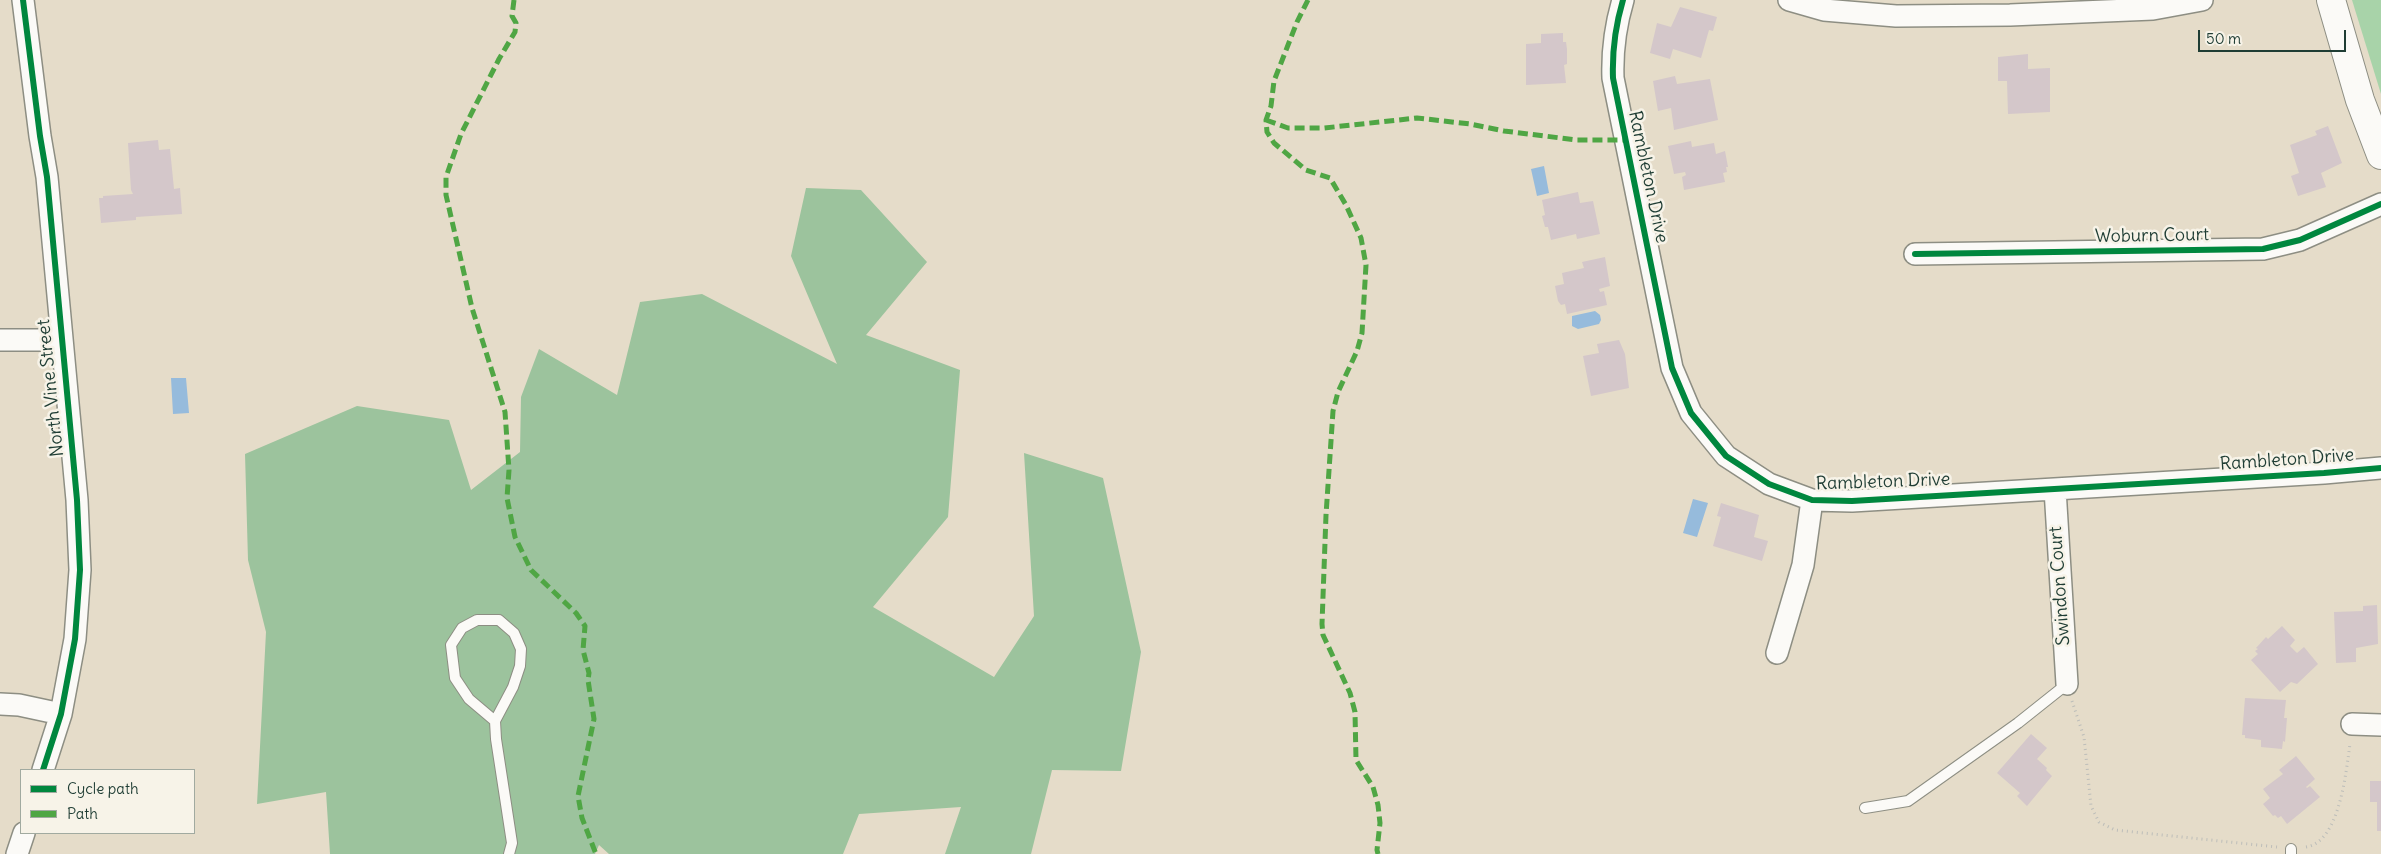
<!DOCTYPE html>
<html>
<head>
<meta charset="utf-8">
<style>
	body { margin:0 }
	#map { position:relative; width:2381px; height:854px; overflow:hidden; background:#e5dcc9; font-family:Delius,sans-serif }
	canvas { display:block }
	.legend { position:absolute; left:20px; top:769px; width:175px; height:65px; box-sizing:border-box; background:#f7f3e8; border:1px solid #a1aaa0; margin:0; padding:6px 9px; list-style:none; font-size:15px; color:#1f3d34 }
	.legend li { display:flex; align-items:center; gap:10px; height:25px }
	.legend b { width:25px; border:1px solid #a1aaa0 }
	.scale { position:absolute; left:2198px; top:30px; width:148px; height:22px; box-sizing:border-box; border:2px solid #1f3d34; border-top:0; padding-left:6px; font-size:15px; line-height:18px; white-space:nowrap; color:#1f3d34; -webkit-text-stroke:4px #f7f3e8; paint-order:stroke }
</style>
</head>
<body>
<div id="map">
<canvas width="2381" height="854"></canvas>
<ul class="legend">
<li><b style="height:6px;background:#00873e"></b>Cycle path</li>
<li><b style="height:6px;background:#4fa644"></b>Path</li>
</ul>
<div class="scale">50 m</div>
</div>
<script>
const g = document.querySelector('canvas').getContext('2d');
g.lineJoin = 'round';
function fill(path, color) { g.fillStyle = color; g.fill(path, 'evenodd'); }
function stroke(path, color, width, dash) { g.strokeStyle = color; g.lineWidth = width; g.lineCap = dash ? 'butt' : 'round'; g.setLineDash(dash || []); g.stroke(path); }
function write(font, color, halo, rows, align = 'center') {
  g.font = font + ' Delius,sans-serif'; g.lineWidth = 5; g.setLineDash([]); g.textBaseline = 'middle'; g.strokeStyle = halo; g.fillStyle = color; for (const [text, x, y, turn = 0] of rows) {
    g.save(); g.translate(x, y); g.rotate((+turn || 0) * Math.PI / 180); g.textAlign = isNaN(turn) ? turn : align; if (halo) g.strokeText(text, 0, 0); g.fillText(text, 0, 0); g.restore();
  }
}
fill(new Path2D(`
	M2352,0h29v94z`), '#a8d3a9');
fill(new Path2D(`
	M806,188l55,2 66,72 -61,73 94,35 -12,147 -75,90 121,70 40,-61 -10,-163 79,25 38,174 -20,119 -69,-1 -21,84h-86l16,-47 -102,7 -16,40h-234l-10,-9 -4,9h-265l-4,-62 -69,12 9,-172 -18,-72 -3,-106 112,-48 92,14 22,70 49,-38 1,-55 18,-48 78,46 23,-93 62,-8 135,70 -46,-108z`), '#9cc39d');
fill(new Path2D(`
	M1544,166l5,27 -12,3 -6,-27z
	M1595,311l5,4 1,5 -2,4 -21,5 -6,-3v-10z
	M171,378h15l3,35 -16,1z
	M1693,499l15,4 -11,34 -14,-4z`), '#96bbdc');
fill(new Path2D(`
	M1680,7l37,10 -4,14 -4,-1 -8,28 -28,-9 -3,10 -20,-6 7,-30 14,4z
	M1563,33v9h3l1,7v15l-3,1 2,18 -40,2v-41l15,-1v-9z
	M2028,54v15l22,-1v44l-42,2 -1,-33h-9v-24z
	M1675,76l2,8 33,-5 8,41 -44,10 -3,-22 -13,3 -5,-30z
	M2328,126l14,37 -21,10 5,14 -28,9 -7,-20 8,-3 -9,-28 27,-10 -2,-4z
	M158,140l1,10 11,-1 4,40 6,-1 2,26 -46,3v3l-35,3 -2,-25h4v-2l30,-2 -2,-4 -3,-47z
	M1691,141l1,6 22,-4 2,11 9,-3 3,16h-2l1,5 -4,1 2,9 -41,8 -2,-13 4,-2 -1,-3 -11,2 -6,-28z
	M1578,192l2,11 13,-2 7,33 -23,5 -1,-5 -25,6 -3,-13h-3l-3,-11 3,-1 -3,-15z
	M1605,257l5,29 -11,3 1,3 4,-1 3,14 -40,9 -2,-10 -4,1 -3,-4 -3,-15 9,-2 -2,-11 22,-5 -2,-6z
	M1619,340l6,14 4,34 -38,8 -8,-40 16,-3 -2,-9z
	M1721,503l38,12 -5,22 14,4 -6,20 -49,-15 8,-29 -4,-1z
	M2377,605l1,39 -22,4v14l-20,1 -2,-51 29,-1v-5z
	M2282,626l13,14 -5,6 7,7 7,-6 14,17 -21,20 -6,-2 -11,10 -29,-32 7,-6 -3,-3 3,-2 -2,-1 10,-11 2,2z
	M2245,698l41,2 -2,18h3l-2,24 -2,-1 -1,8 -21,-2v-7l-16,-2v-3h-3z
	M2031,734l16,14 -10,11 10,9 -1,2 6,6 -25,30 -10,-10 3,-3 -23,-20z
	M2296,756l19,23 -9,8 1,1 3,-2 10,11 -33,27 -6,-8 -3,2 -3,-3 -2,1 -10,-12 7,-6 -7,-9 20,-15 -4,-4z
	M2370,781h11v50h-4v-29h-7z`), '#d4c7ca');
const lane = new Path2D(`
	M495,721l-26,-22 -14,-21 -4,-33 11,-17 15,-8h22l15,13 7,16 -1,17 -7,21 -18,34 1,18 16,104 -3,11
	M1865,808l43,-7 110,-78 49,-39
	M2291,854v-5`);
const street = new Path2D(`
	M23,0l17,136 7,41 30,323 3,70 -5,69 -14,75 -18,56
	M1623,0c-8,27 -11,50 -10,78l59,290 19,45 35,43 43,28 43,16 40,1 472,-28 57,-5
	M1789,0l35,10 72,6 114,-1 143,-6 49,-9
	M1915,254l348,-5 37,-9 81,-36
	M0,340h61
	M2055,489l12,195
	M1777,653l26,-88 9,-65
	M0,704l19,1 42,9
	M2352,724l29,1
	M17,854l7,-21`);
const secondary = new Path2D(`
	M2331,0l29,100 21,55`);
stroke(lane, '#8d8e83', 12);
stroke(street, '#8d8e83', 24);
stroke(secondary, '#8d8e83', 30);
stroke(new Path2D(`
	M2072,701l12,36 7,69 8,16 16,8 162,17
	M2306,847c34,-5 40,-76 44,-103`), '#bcbdb9', 3, [1, 4]);
stroke(lane, '#fbfaf7', 10);
stroke(street, '#fbfaf7', 21);
stroke(secondary, '#fbfaf7', 28);
stroke(new Path2D(`
	M514,0l-2,16 4,7 -1,9 -16,27 -38,75 -15,43v18l26,113 33,104 4,58 -2,28 8,39 16,33 45,43 9,13 -2,24 6,23 -1,7 6,39 -16,77 4,22 14,36
	M1308,0l-11,22 -23,59 -3,25 -5,14 1,12 7,11 32,27 24,8 16,27 15,33 5,27 -4,68 -5,18 -19,41 -5,19 -7,104 -4,109 1,11 27,58 5,19 1,48 17,27 5,18 2,18 -3,27 1,4
	M1266,120l22,8h36l93,-10 53,6 34,7 73,9h48`), '#4fa644', 5, [10, 5]);
stroke(new Path2D(`
	M23,0l17,136 7,41 30,323 3,70 -5,69 -14,75 -18,56
	M1623,0c-8,27 -11,50 -10,78l59,290 19,45 35,43 43,28 43,16 40,1 472,-28 57,-5
	M1915,254l348,-5 37,-9 81,-36`), '#00873e', 6);
write('18px', '#1f3d34', '#f7f3e8', [
	["Rambleton Drive",1648,177,78],
	["Woburn Court",2152,236,-1],
	["North Vine Street",51,388,-96],
	["Rambleton Drive",2287,460,-4],
	["Rambleton Drive",1883,482,-2],
	["Swindon Court",2060,586,-94]
]);
</script>
</body>
</html>
